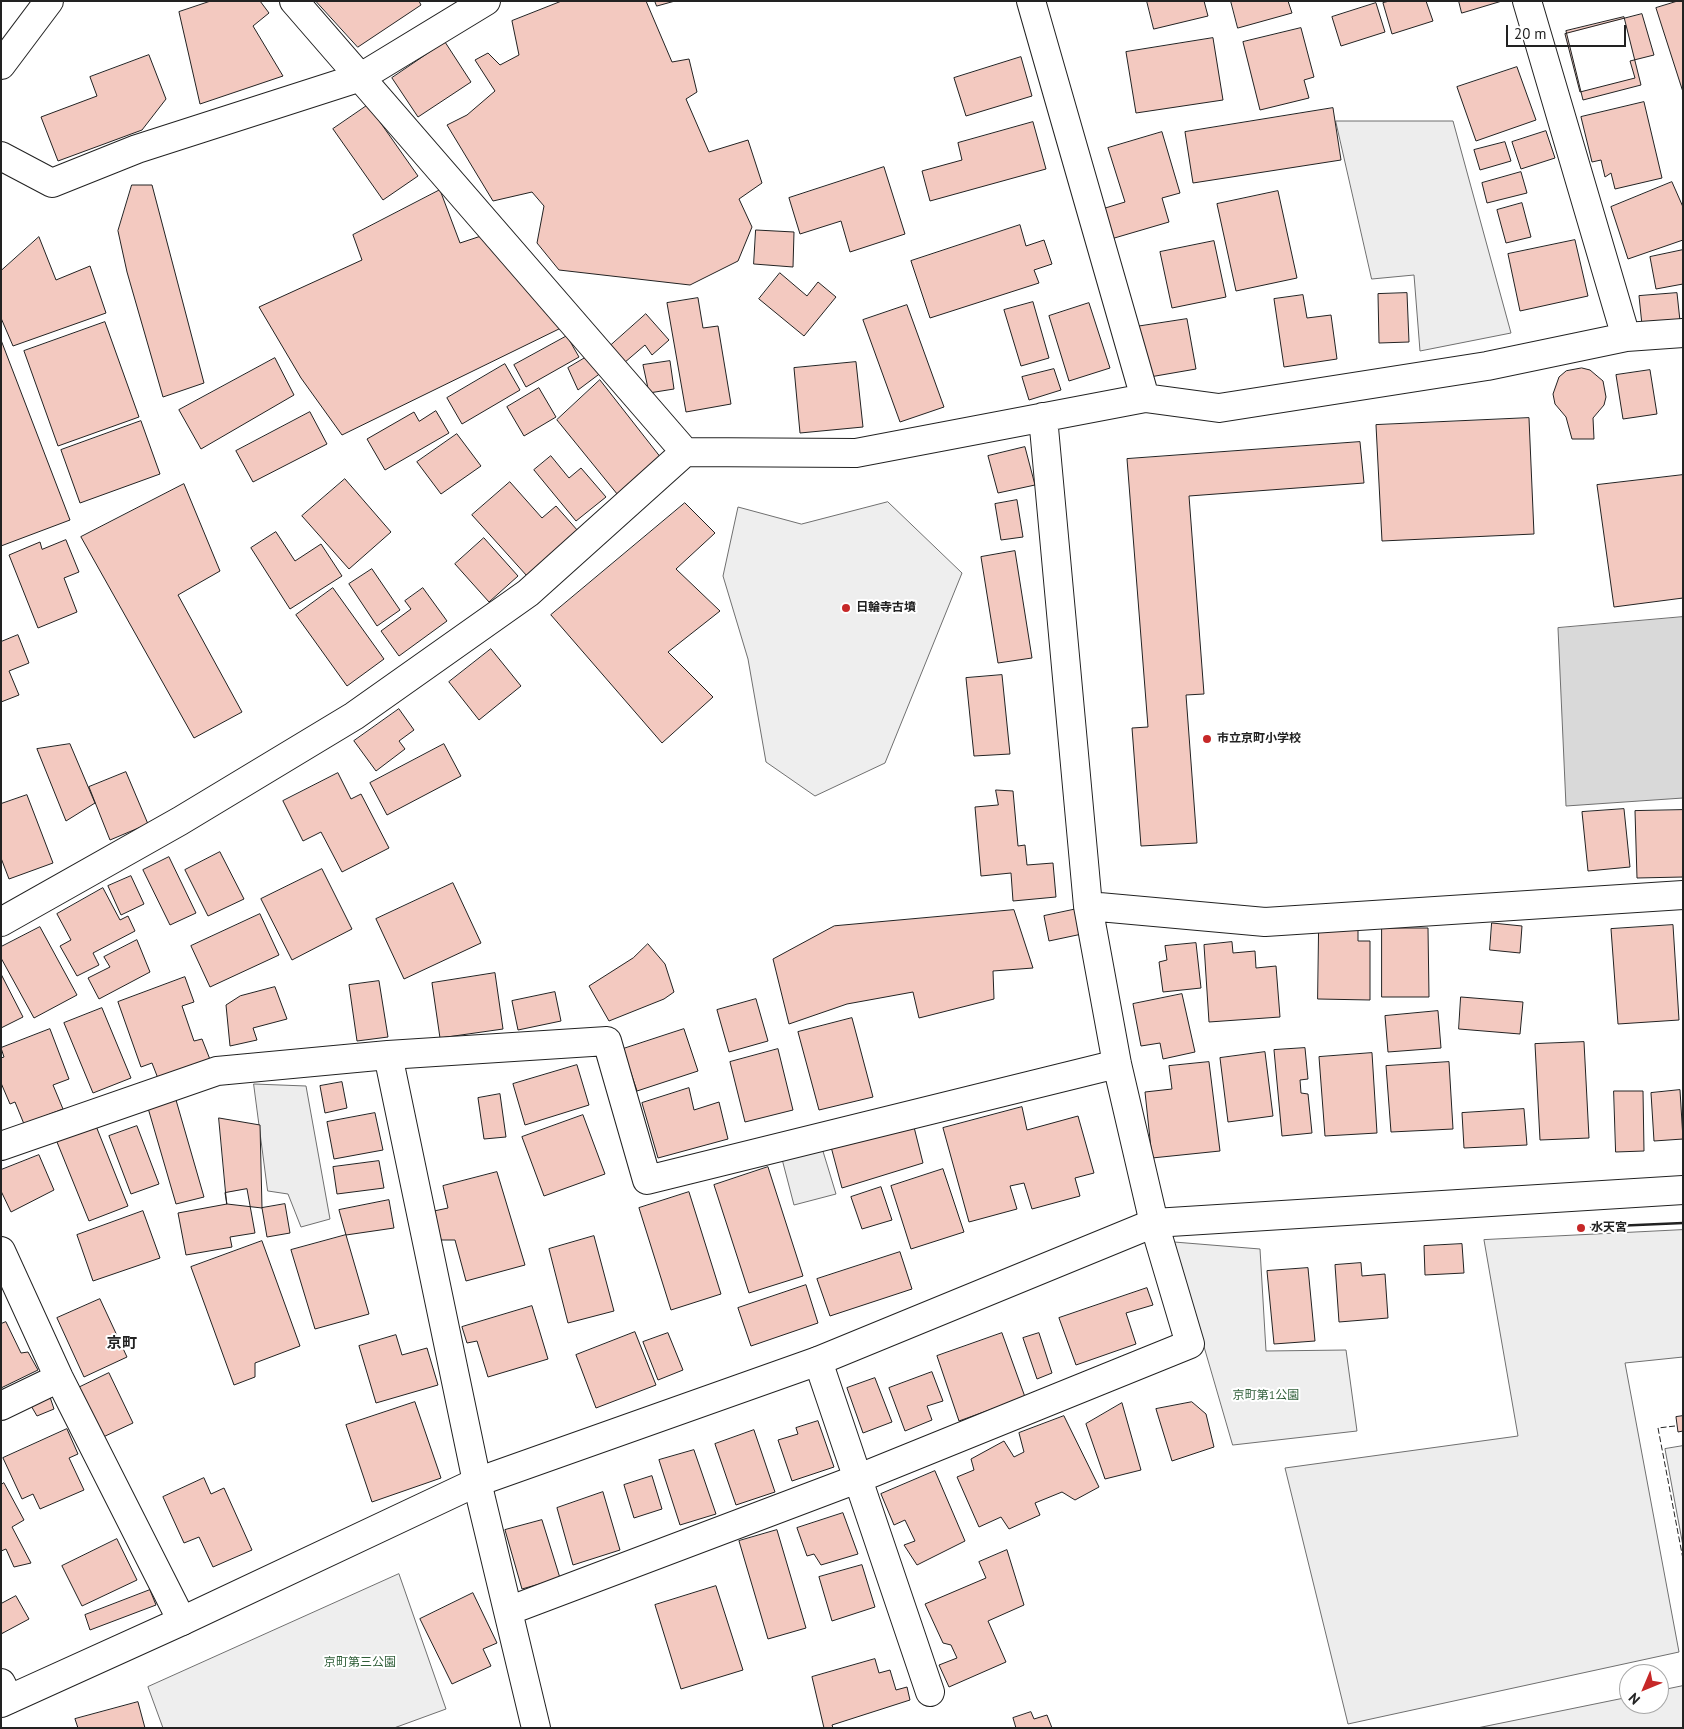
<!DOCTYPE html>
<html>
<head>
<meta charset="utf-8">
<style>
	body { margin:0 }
	#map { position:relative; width:1684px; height:1729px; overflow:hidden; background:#fff; font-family:"PT Sans",sans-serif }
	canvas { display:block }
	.frame { position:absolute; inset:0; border:2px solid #222; pointer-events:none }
	.north { position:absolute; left:1619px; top:1664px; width:50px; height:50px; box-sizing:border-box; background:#fff; border:1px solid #a7a7a7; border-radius:50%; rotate:225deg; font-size:14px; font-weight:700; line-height:20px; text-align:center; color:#222 }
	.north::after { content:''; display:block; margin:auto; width:18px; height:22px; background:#c62828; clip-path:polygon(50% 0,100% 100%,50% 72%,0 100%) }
	.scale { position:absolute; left:1506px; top:25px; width:120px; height:22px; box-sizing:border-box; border:2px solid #222; border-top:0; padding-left:6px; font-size:15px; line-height:18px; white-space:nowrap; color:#222; -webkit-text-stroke:4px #fff; paint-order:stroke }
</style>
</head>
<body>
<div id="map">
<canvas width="1684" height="1729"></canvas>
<div class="frame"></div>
<div class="north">N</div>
<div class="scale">20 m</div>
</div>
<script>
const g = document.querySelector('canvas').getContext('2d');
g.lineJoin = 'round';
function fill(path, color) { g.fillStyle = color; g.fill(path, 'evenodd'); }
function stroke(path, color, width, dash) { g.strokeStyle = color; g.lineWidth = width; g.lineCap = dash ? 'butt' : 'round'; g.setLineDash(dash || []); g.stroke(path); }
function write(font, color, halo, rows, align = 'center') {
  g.font = font + ' "PT Sans","Noto Sans JP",sans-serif'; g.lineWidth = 4; g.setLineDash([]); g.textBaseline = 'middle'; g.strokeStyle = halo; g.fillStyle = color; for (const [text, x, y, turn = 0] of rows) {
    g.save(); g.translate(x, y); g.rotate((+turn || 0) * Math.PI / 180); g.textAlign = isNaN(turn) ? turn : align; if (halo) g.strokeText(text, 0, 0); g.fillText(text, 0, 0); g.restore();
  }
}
const green = new Path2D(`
	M888,502l74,71 -77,190 -70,33 -49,-34 -18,-103 -25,-83 15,-69 63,17z
	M1174,1242l86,7 6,102 80,-1 11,81 -124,14z
	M1683,1446v100l-18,-97z
	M399,1574l47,135 -52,19h-231l-15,-41z
	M1683,1686v42h-206l152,-31v7h30v-13z`);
fill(green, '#eee');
stroke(green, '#6f6f6f', 1);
const parking = new Path2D(`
	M1336,121h117l58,212 -91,18 -6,-76 -42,4z
	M254,1084l52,2 24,133 -29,8 -13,-33 -20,-3z
	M822,1148l14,46 -42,11 -12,-46z
	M1683,1230v127l-58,6 54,289 -331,72 -63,-256 233,-32 -34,-196z`);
fill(parking, '#ededed');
stroke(parking, '#6f6f6f', 1);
const water = new Path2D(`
	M1683,617v181l-117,8 -8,-178z`);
fill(water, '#d9d9d9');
stroke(water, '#6f6f6f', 1);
const building = new Path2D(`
	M211,1h49l9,12 -16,13 30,50 -83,28 -21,-92z
	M316,1h103l2,4 -63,42z
	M562,1h84l26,61 17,-3 8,33 -11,7 23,53 39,-12 14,43 -23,16 13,28 -14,34 -48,24 -131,-15 -22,-27 7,-37 -12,-14 -39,9 -46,-76 20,-10 28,-24 -20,-31 13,-7 12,12 19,-10 -7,-34z
	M655,1h20l-18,5z
	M1147,1h57l4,15 -54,13z
	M1231,1h57l4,12 -54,15z
	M1390,1h36l7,20 -41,13 -9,-31z
	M1459,1h43l-40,12z
	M1678,1h5v91l-27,-84z
	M1376,3l9,29 -44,14 -9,-29z
	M1642,14l12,41 -24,6 5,17 -55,14 -15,-58z
	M1624,17l17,68 -58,15 -17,-69z
	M1301,28l13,49 -10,3 5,18 -49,12 -17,-68z
	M1213,38l10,62 -87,13 -10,-61z
	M445,42l26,40 -53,35 -26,-39z
	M149,55l17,44 -24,31 -84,31 -17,-44 56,-21 -7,-19z
	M1021,57l11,39 -66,20 -12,-38z
	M1517,67l19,53 -60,21 -19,-54z
	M1644,102l18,76 -47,11 -4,-16 -6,4 -4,-17 -9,2 -11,-45z
	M368,105l50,71 -35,24 -50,-71z
	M1333,108l8,52 -148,23 -8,-51z
	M1033,122l13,47 -116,32 -8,-30 40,-11 -4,-17z
	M1546,131l9,27 -34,11 -9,-27z
	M1162,132l18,61 -18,5 7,24 -58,17 -9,-30 23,-7 -17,-54z
	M1505,142l6,19 -31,9 -6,-20z
	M884,167l21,67 -55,18 -9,-31 -41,13 -11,-36z
	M1521,172l6,21 -40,10 -5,-20z
	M1672,182l11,25v33l-55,19 -17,-52z
	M132,185h20l52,198 -41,14 -36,-125 -9,-41z
	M440,190l20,53 21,-7 82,91 -221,108 -41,-57 -42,-71 103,-47 -9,-25z
	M1278,191l19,87 -61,13 -19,-87z
	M1522,203l9,34 -25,6 -9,-33z
	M1020,225l6,21 18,-6 8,24 -18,6 5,13 -109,35 -19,-57z
	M756,230l38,2 -1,35 -39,-3z
	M39,237l17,43 34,-14 16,47 -93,33 -12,-28v-47z
	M1575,240l13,56 -68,15 -12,-57z
	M1214,241l12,56 -54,11 -12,-56z
	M1683,250v34l-27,5 -6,-32z
	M780,273l27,23 11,-14 18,15 -32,39 -45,-37z
	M1407,293l2,49 -30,1 -1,-49z
	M1677,293l3,28 -38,4 -3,-29z
	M1303,295l4,23 24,-3 6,44 -53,8 -10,-68z
	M698,298l5,30 15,-2 13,78 -45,8 -19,-109z
	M1033,302l16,56 -28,8 -17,-56z
	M1089,303l21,65 -41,13 -20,-65z
	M907,305l37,102 -44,15 -37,-102z
	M646,314l23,26 -17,15 -7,-10 -21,18 -15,-16z
	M1187,319l9,50 -52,9 -9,-51z
	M105,322l34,95 -81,29 -34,-95z
	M567,336l12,21 -53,30 -12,-22z
	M1,340l69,180 -69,26z
	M590,355l12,17 -24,18 -10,-22z
	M275,358l19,37 -93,54 -22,-39z
	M670,361l4,28 -25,4 -6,-28z
	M856,362l7,65 -63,6 -6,-65z
	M505,364l15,26 -58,34 -15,-26z
	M1582,368l8,2 13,11 3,16 -2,8 -11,13 1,21h-22l-6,-22 -11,-13 -2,-10 6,-17 7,-6z
	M1054,369l7,21 -32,10 -7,-23z
	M1650,370l7,44 -34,5 -7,-44z
	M600,380l65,83 -43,37 -65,-80z
	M539,388l17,29 -32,19 -17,-29z
	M436,411l13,22 -64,37 -18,-31 47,-27 5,9z
	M310,412l17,32 -74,38 -17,-31z
	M1529,418l5,116 -152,7 -6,-116z
	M141,421l19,53 -80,29 -19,-53z
	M457,434l24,32 -40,28 -24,-32z
	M1360,442l4,41 -175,13 15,198 -18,1 11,148 -56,3 -9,-118 16,-1 -21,-268z
	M1025,447l10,38 -37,8 -10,-37z
	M551,456l18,22 12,-10 25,29 -30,24 -42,-51z
	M1683,475v123l-69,9 -17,-122z
	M345,479l46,53 -42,37 -47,-53z
	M510,482l32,36 14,-12 22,25 -51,45 -55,-61z
	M184,484l36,87 -42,24 64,117 -48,26 -113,-201z
	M1017,500l6,37 -22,3 -6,-36z
	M685,503l30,30 -39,36 44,42 -52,41 45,45 -51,46 -111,-128z
	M276,532l19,29 26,-17 21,32 -52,33 -39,-61z
	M484,538l34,38 -29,26 -34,-38z
	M66,540l13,32 -15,6 13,34 -39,16 -29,-73 31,-13 2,7z
	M1015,551l17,107 -34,5 -17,-106z
	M372,569l28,41 -23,16 -28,-42z
	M333,588l51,71 -37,27 -51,-71z
	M423,588l24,33 -48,35 -18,-25 30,-22 -6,-8z
	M18,635l11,28 -20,8 10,24 -18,7v-60z
	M491,649l30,37 -42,34 -30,-38z
	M1002,675l8,79 -36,2 -8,-78z
	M399,709l15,21 -15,11 6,8 -29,22 -22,-30z
	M70,744l25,59 -29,18 -29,-72z
	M444,744l17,32 -74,39 -17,-32z
	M126,772l22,52 -38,16 -21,-53z
	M338,773l13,26 10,-5 28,54 -47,24 -21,-40 -18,9 -20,-40z
	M996,790l17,1 5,55 7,-1 2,20 26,-2 3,34 -43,4 -2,-28 -30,3 -6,-69 23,-2z
	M27,795l26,68 -44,16 -8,-21v-54z
	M1624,809l6,58 -42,4 -6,-59z
	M1683,810v67l-46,1 -2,-67z
	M220,852l24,47 -36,17 -23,-46z
	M169,857l27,56 -26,12 -27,-55z
	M322,869l30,60 -60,31 -31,-61z
	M131,876l13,28 -23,11 -13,-29z
	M453,883l28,60 -77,36 -28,-60z
	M103,888l17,32 8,-4 7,15 -42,22 6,12 -22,11 -17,-30 11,-6 -14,-26z
	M1077,909l5,25 -33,7 -5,-25z
	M1014,910l19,58 -40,3 1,28 -75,19 -6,-26 -66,12 -58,20 -16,-65 61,-33z
	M260,914l19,41 -69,32 -19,-41z
	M1492,923l30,3 -2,27 -30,-3z
	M1673,925l6,95 -61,4 -7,-95z
	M40,927l37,68 -43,23 -33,-60v-11z
	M1319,928h39v13h12v59l-52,-1z
	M1382,928h46l1,69h-47z
	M137,940l13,32 -51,27 -11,-21 22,-11 -6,-10z
	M1232,942l1,11 22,-2 1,17 20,-2 4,51 -71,5 -5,-77z
	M1196,943l5,45 -38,4 -4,-30 8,-2 -2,-14z
	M648,944l17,20 9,28 -10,7 -55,22 -20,-35 44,-28z
	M495,973l8,56 -63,9 -8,-55z
	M1,974l22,43 -22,11z
	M185,977l9,25 -12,4 12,35 8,-2 9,23 -52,19 -7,-18 -11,4 -23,-65z
	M379,981l9,56 -31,4 -8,-56z
	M275,987l12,32 -34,9 4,12 -27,6 -4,-41 14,-9z
	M555,992l6,29 -43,9 -6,-29z
	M1182,994l13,58 -32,7 -3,-16 -19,3 -8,-42z
	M1461,997l62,5 -3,32 -61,-5z
	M756,999l12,42 -39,11 -12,-42z
	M102,1008l29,70 -38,15 -29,-70z
	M1438,1011l3,37 -53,4 -3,-36z
	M852,1018l21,79 -54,13 -21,-78z
	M50,1029l19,50 -16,6 10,24 -39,15 -9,-22 -5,2 -9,-21v-25l3,-1 -3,-9z
	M684,1029l14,42 -61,20 -14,-42z
	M1584,1042l5,96 -49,2 -5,-96z
	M1305,1048l3,31 -8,1 1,13 7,1 4,39 -30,3 -8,-86z
	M778,1049l15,61 -48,12 -15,-60z
	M1265,1052l8,64 -45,6 -8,-64z
	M1372,1053l5,80 -52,3 -6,-79z
	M1209,1062l11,89 -68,7 -7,-66 27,-3 -3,-23z
	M1449,1062l4,67 -62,3 -5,-66z
	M577,1065l12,40 -64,20 -12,-41z
	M342,1082l5,26 -22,5 -5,-27z
	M689,1088l5,22 25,-8 9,37 -70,19 -16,-55z
	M1680,1090l3,49 -29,2 -3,-48z
	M1614,1091h29l1,60 -28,1z
	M500,1094l6,43 -22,2 -6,-41z
	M176,1100l28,97 -28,7 -28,-96z
	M1022,1107l5,23 51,-14 16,57 -19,5 5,18 -48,13 -8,-26 -14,3 7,23 -48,13 -26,-94z
	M1524,1109l3,36 -63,3 -2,-35z
	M375,1113l8,37 -49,9 -7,-37z
	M583,1115l22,59 -61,22 -22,-59z
	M219,1118l41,7 2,83 -35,-4z
	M913,1123l10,40 -81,25 -12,-45z
	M96,1126l32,80 -39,15 -32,-79z
	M137,1126l22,58 -28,10 -22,-58z
	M39,1155l15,35 -43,22 -10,-21v-21z
	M379,1161l5,27 -47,6 -4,-27z
	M768,1167l35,109 -54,17 -35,-108z
	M943,1169l21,63 -53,17 -20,-63z
	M497,1172l28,93 -59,16 -11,-41h-14l-7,-29 14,-3 -5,-22z
	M881,1187l11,33 -30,9 -11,-32z
	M247,1189l8,44 -25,4 2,10 -46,8 -8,-42 49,-9 -2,-11z
	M689,1192l32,102 -50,16 -32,-102z
	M389,1200l5,28 -48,7 -7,-25z
	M285,1204l5,29 -23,4 -5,-29z
	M143,1211l17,47 -67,23 -16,-46z
	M346,1235l23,79 -54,15 -24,-79z
	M594,1236l20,75 -46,12 -19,-74z
	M262,1241l38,105 -45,17v14l-21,8 -43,-118z
	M1462,1244l2,29 -39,2 -1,-29z
	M900,1252l12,37 -82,27 -13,-37z
	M1361,1263l1,13 23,-2 3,44 -49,4 -4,-57z
	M1308,1268l7,73 -41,3 -7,-73z
	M806,1285l12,38 -67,23 -13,-38z
	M1147,1288l6,17 -27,8 10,31 -60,21 -17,-47z
	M100,1299l27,58 -43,20 -27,-59z
	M532,1306l16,53 -60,18 -11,-36 -10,2 -5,-16z
	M6,1322l15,31 7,-1 10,18 -37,18v-64z
	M635,1332l21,53 -60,23 -20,-53z
	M668,1333l15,37 -25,10 -15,-38z
	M1002,1333l23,64 -66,24 -22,-65z
	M1039,1333l13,40 -15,6 -14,-41z
	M396,1335l6,20 25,-7 11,37 -62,18 -17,-57z
	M932,1372l11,29 -16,5 5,14 -27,11 -16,-43z
	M109,1373l24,50 -32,15 -23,-50z
	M875,1378l17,44 -29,11 -16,-45z
	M50,1397l4,12 -17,7 -7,-12z
	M415,1402l26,76 -69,24 -26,-77z
	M1192,1402l14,12 8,33 -42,14 -16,-52z
	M1122,1403l19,67 -36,9 -19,-55z
	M1064,1416l35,71 -24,13 -13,-8 -27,11 5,12 -31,14 -8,-12 -22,10 -22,-50 17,-7 -3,-11 33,-18 10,16 10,-5 -5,-19z
	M1683,1416v15l-5,1 -2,-15z
	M818,1421l16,46 -42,14 -14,-41 20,-6 -2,-6z
	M67,1429l11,25 -9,4 15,32 -44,19 -7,-15 -11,5 -19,-41z
	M754,1430l21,62 -39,13 -21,-61z
	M694,1450l22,64 -36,11 -21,-65z
	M935,1471l30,70 -48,24 -13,-20 11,-4 -10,-21 -11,5 -13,-31z
	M652,1476l10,33 -28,9 -10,-33z
	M204,1478l7,16 13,-6 28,62 -39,17 -14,-30 -15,6 -21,-46z
	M4,1483l20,37 -12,7 19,36 -17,4 -8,-18 -5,2v-66z
	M603,1492l17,58 -47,15 -16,-57z
	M843,1513l15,41 -37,11 -7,-11 -7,2 -10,-28z
	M542,1520l18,58 -38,11 -17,-59z
	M777,1530l29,98 -38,11 -29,-98z
	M117,1539l20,41 -55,26 -20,-40z
	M1007,1550l17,55 -36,16 18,41 -57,25 -10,-22 18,-7 -6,-13 -8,-2 -18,-39 61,-26 -7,-16z
	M862,1565l13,42 -43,14 -13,-44z
	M716,1586l27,84 -62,19 -26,-84z
	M150,1590l6,15 -66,25 -5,-15z
	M473,1593l24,50 -14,6 8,17 -39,18 -32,-65z
	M16,1596l13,23 -28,15v-30z
	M875,1659l4,14 11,-3 6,20 11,-3 3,13 -78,25 1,3h-9l-12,-51z
	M138,1702l7,26h-67l-3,-9z
	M1031,1712l3,7 13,-4 5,13h-36l-3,-10z`);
fill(building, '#f3c9c0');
stroke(building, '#222', 1);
const minor = new Path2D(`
	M294,1l391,451
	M1031,1l114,397
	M1527,1l99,336
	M1,156l51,27 85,-34 224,-72 125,-76
	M1088,906l177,16 418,-27
	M1,922l179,-101 174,-105 174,-123 157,-141 171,1 289,-55 74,10 268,-42 139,-29 57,-4
	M388,1055l89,427 59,246
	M1,1146l216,-75 171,-16 219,-14 40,139 470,-116
	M1,1251l58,127 123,243
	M818,1361l112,331
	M1,1406l58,-28
	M508,1611l349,-132 333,-135 -36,-121 -37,-159 -29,-158 -45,-489
	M1,1683l8,16`);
const tertiary = new Path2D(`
	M1,65l48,-64
	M1,1703l181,-82 295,-139 341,-121 336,-138 529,-33`);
stroke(minor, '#222', 30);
stroke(tertiary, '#222', 30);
stroke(minor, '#fff', 28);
stroke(tertiary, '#fff', 28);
stroke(new Path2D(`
	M1675,1426l-17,2 25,131`), '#222', 1, [6, 2.5]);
stroke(new Path2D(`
	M1591,1227l92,-4`), '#222', 2.5);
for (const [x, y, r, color] of [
	[846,608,5,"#c62828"],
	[1207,739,5,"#c62828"],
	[1581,1228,5,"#c62828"]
]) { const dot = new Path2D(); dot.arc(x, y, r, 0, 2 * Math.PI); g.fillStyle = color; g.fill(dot); stroke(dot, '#fff', 2); }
write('bold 12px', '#222', '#fff', [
	["日輪寺古墳",856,608],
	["市立京町小学校",1217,739],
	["水天宮",1591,1228]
], 'left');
write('12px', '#2f5e38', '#fff', [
	["京町第1公園",1266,1396],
	["京町第三公園",360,1663]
]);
write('bold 15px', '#222', '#fff', [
	["京町",122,1344]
]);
</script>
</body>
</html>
